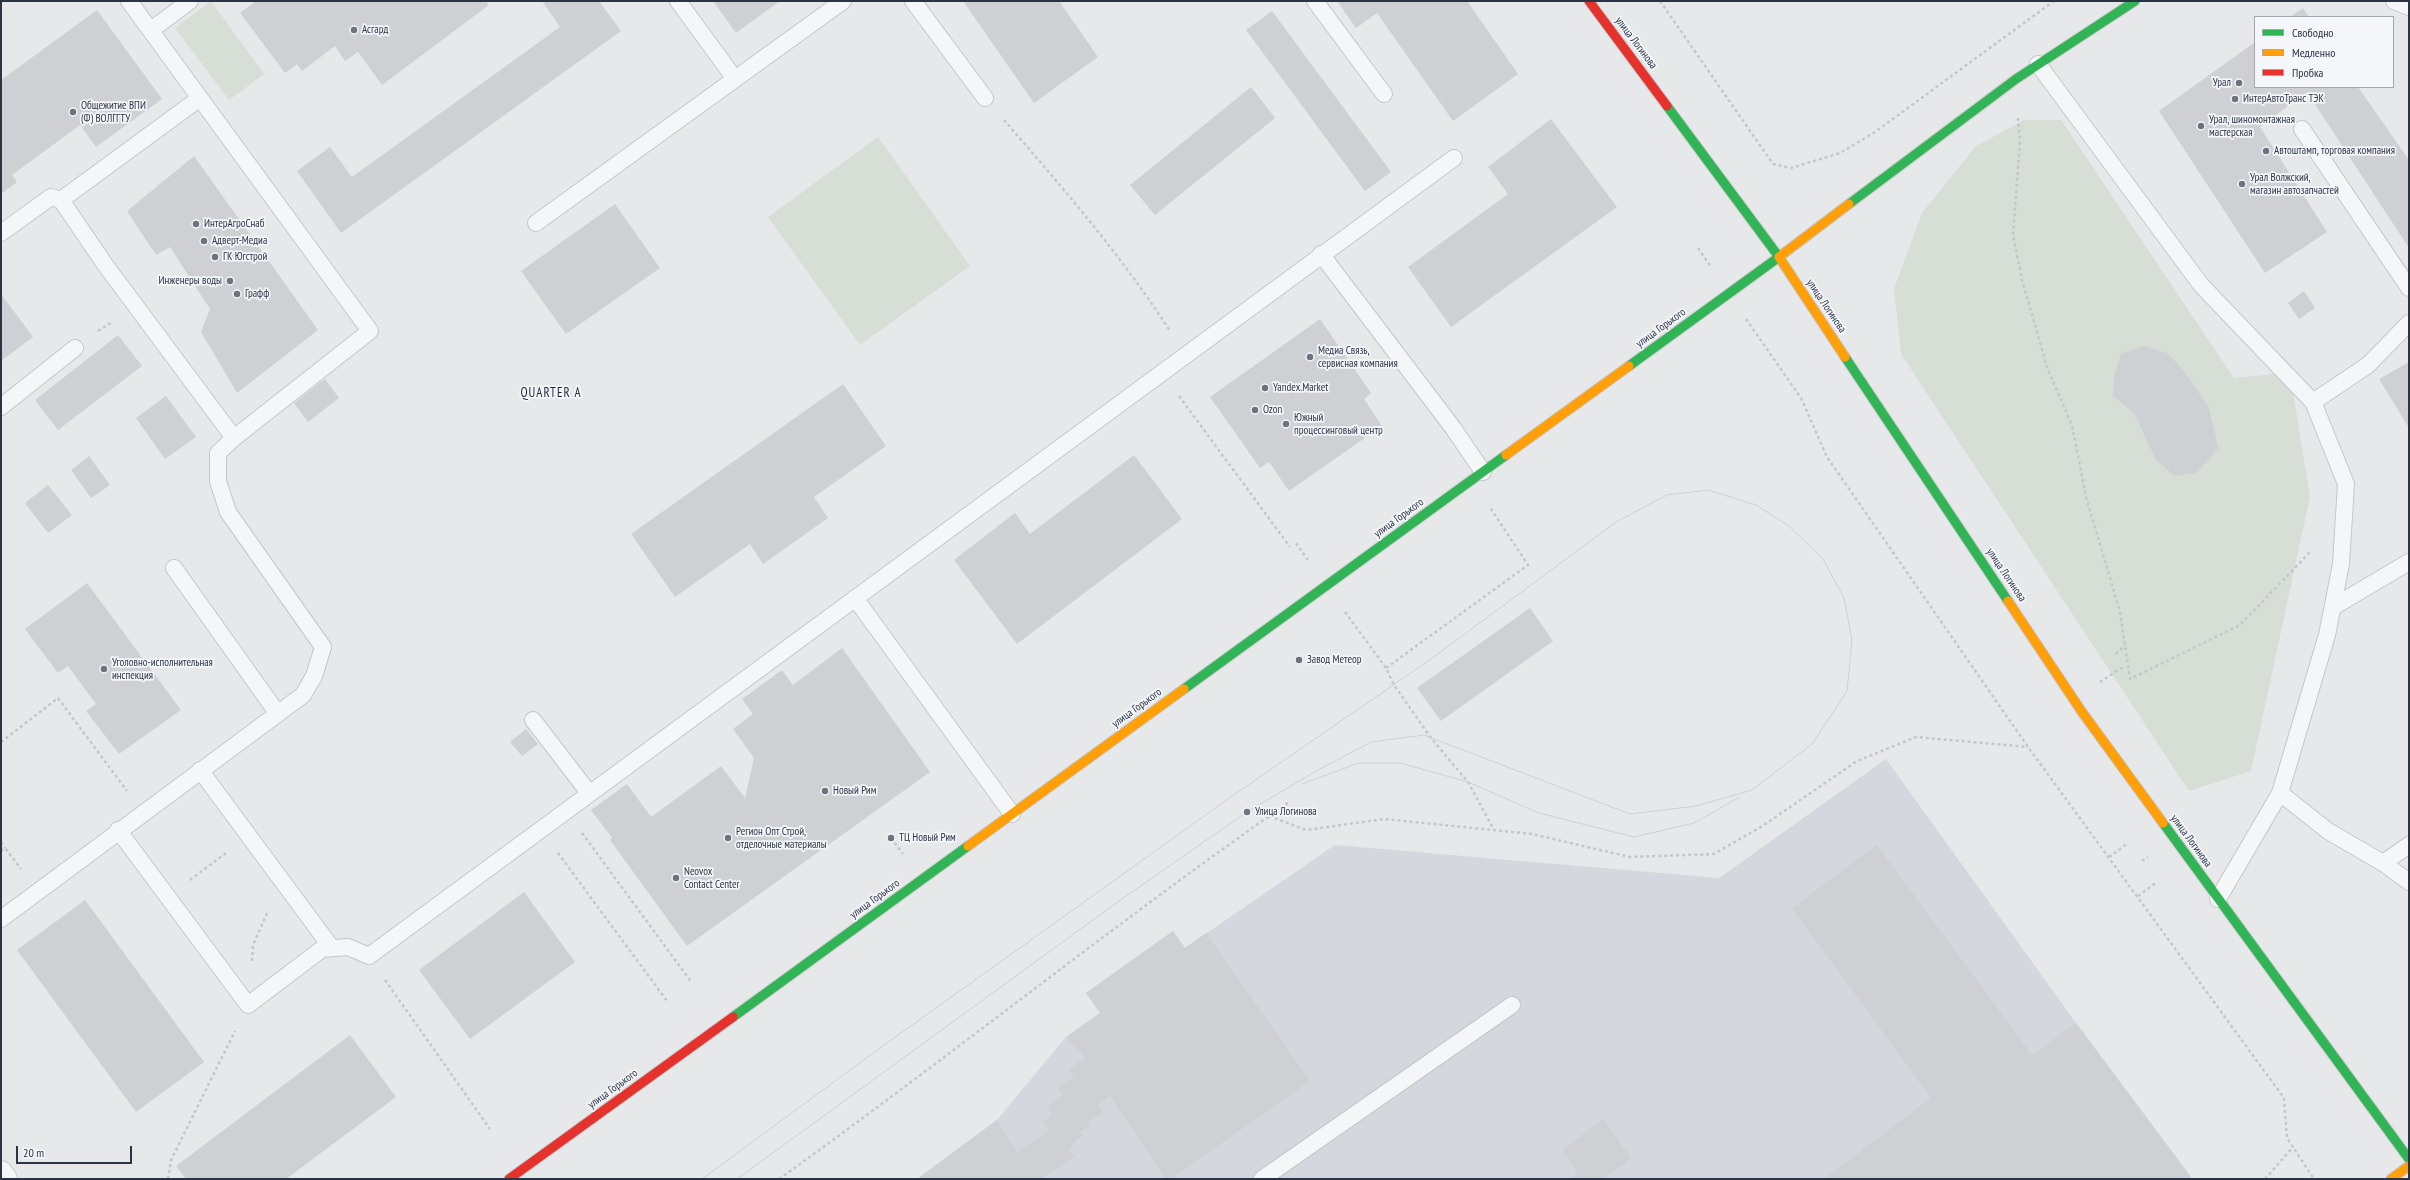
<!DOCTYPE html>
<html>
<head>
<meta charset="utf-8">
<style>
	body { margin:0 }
	#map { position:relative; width:2410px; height:1180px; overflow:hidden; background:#e6e8ea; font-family:"PT Sans Narrow",sans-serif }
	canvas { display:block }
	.frame { position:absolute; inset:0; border:2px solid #2b3445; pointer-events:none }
	.legend { position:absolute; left:2254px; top:16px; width:140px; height:72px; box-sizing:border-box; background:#f4f6f9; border:1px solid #a4a8b1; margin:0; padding:5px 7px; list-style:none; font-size:12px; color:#2b3445 }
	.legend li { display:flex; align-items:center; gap:8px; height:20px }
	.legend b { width:20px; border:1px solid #a4a8b1 }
	.scale { position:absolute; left:16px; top:1146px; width:116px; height:18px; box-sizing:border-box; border:2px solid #2b3445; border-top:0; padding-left:5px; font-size:12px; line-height:14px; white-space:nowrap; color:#2b3445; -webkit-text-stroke:3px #f4f6f9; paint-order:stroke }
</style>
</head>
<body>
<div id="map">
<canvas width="2410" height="1180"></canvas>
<div class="frame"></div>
<ul class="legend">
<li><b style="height:5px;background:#30b455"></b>Свободно</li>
<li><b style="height:5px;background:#ff9f0a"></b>Медленно</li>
<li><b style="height:5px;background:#e5322d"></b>Пробка</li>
</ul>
<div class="scale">20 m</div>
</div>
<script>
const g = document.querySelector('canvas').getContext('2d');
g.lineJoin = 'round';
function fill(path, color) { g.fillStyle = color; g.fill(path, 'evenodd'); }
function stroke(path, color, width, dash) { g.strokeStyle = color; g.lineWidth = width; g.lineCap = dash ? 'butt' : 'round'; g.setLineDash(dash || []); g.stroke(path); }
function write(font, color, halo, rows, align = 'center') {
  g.font = font + ' "PT Sans Narrow",sans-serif'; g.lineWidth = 3.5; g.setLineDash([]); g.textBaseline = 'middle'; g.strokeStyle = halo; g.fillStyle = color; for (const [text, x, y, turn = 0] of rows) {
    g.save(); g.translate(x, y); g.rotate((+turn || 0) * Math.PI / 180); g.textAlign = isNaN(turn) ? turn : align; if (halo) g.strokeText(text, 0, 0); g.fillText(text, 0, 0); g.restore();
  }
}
fill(new Path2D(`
	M1886,759l190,264 115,154 -3,2h-1271l80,-59 69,-83 34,-24 -14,-20 87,-62 12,17 150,-103 384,33z`), '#d4d7dd');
fill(new Path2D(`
	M211,1l53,73 -35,26 -54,-72z
	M2024,120h37l173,258 42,-4 17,18 17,105 -59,274 -62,20 -288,-437 -7,-65 28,-76 54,-67z
	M878,137l92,129 -110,79 -92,-128z`), '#d6ded6');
fill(new Path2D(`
	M256,1h230l3,4 -107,80 -24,-33 -13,9 -10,-15 -33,25 -5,-7 -12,9 -45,-60z
	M542,1h57l22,30 -280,202 -44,-62 33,-24 22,30 208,-150z
	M713,1h67l-44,32z
	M963,1h96l39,56 -64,46z
	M1337,1h130l51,73 -65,47 -76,-108 -21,15z
	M2303,8l6,9h-19z
	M97,10l65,89 -66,48 -16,-22 -68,50 5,7 -16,12v-114z
	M1272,11l119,161 -26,19 -119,-161z
	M2255,42v45h103l51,73v88l-102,-156 -47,35 67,105 -62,41 -106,-162z
	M1251,87l24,31 -120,97 -25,-30z
	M1551,119l66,88 -166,120 -43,-60 100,-73 -20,-27z
	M194,156l124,174 -81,63 -36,-61 9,-23 -40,-62 -14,8 -29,-44z
	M615,204l45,64 -94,66 -45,-63z
	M2304,291l11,17 -16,11 -11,-16z
	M1,294l32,43 -32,24z
	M1320,319l51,74 -7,6 18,27 -93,65 -20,-29 -9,6 -50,-71z
	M118,335l24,31 -84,64 -23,-30z
	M2143,346l24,7 17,18 25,37 9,40 -9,12 -14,13 -20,3 -19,-16 -22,-47 -21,-17 1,-20 7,-22z
	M2409,362v66l-30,-49z
	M325,379l14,19 -31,24 -14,-19z
	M843,384l43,62 -72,51 14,21 -65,46 -13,-20 -75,53 -44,-63z
	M166,396l30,41 -31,22 -29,-41z
	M1134,455l48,64 -165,125 -63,-84 61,-47 15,21z
	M89,456l21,29 -19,13 -20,-28z
	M48,485l24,30 -24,18 -23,-30z
	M87,583l94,127 -62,44 -33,-43 10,-7 -28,-38 -10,7 -33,-44z
	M1530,608l23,33 -112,80 -24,-33z
	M842,648l88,124 -243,174 -77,-106 2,-2 -21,-28 36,-26 24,33 70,-51 24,32 9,-40 -21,-29 20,-15 -11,-15 40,-29 11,15z
	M526,729l12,15 -16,12 -12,-14z
	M1877,845l155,210 44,-32 115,154 -3,2h-364l107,-81 -139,-190z
	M524,892l51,70 -105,77 -51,-69z
	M85,900l119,162 -68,50 -119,-162z
	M1173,931l12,17 21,-15 104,148 -139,98h-5l-56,-83 -12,9 5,7 -16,10 3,3 -10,7 3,3 -9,7 -5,8 5,7 -33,22h-124l80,-59 20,32 32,-21 -6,-9 9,-7 -5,-9 16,-11 -5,-8 16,-10 -5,-8 16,-11 -19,-21 34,-24 -14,-20z
	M350,1035l46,62 -110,82h-100l-10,-13z
	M1603,1119l28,39 -25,19 1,2h-38l9,-6 -16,-23z`), '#ced0d3');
const lane = new Path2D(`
	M129,1l241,330 -136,107
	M678,1l57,78
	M913,1l72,97
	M1315,1l69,93
	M2394,1l15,6
	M151,30l39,-29
	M2038,64l163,221 112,117 33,82 -5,80 -14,71 -47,158 -62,106
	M2302,129l107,159
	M61,200l139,-102
	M536,223l307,-222
	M1,233l50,-36 10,3 45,66 128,172 -16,15v28l10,31 95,135 -9,29 -11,19 -302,224
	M1321,254l132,174 30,44
	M2313,402l55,-37 41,-42
	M1,407l74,-59
	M174,568l104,146
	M855,598l157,216
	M2333,607l76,-45
	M533,720l56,73
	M200,770l131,177
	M2280,793l48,38 55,32 26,19
	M118,830l130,175 74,-56 26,-2 21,9 1085,-798
	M2383,863l26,-18
	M1262,1179l250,-174`);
const street = new Path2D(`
	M1,1172l5,7`);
const fast = new Path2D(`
	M1849,204l167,-125 119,-78
	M1845,357l163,244
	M1629,366l150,-109 -112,-151
	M1184,689l322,-234
	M2163,823l246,336
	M733,1017l235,-171`);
const slow = new Path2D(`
	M1845,357l-66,-100 70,-53
	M1506,455l123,-89
	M2008,601l74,111 81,111
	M968,846l216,-157
	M2391,1179l18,-13`);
const jam = new Path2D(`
	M1589,1l78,105
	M509,1179l224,-162`);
stroke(lane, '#c4c6c8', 18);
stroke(street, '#c4c6c8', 24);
stroke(fast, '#c4c6c8', 11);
stroke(slow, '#c4c6c8', 11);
stroke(jam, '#c4c6c8', 11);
stroke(new Path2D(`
	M1660,1l113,163 18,4 49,-15 35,-21 179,-131
	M2018,118l2,24 -7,93 9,45 26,90 24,55 14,72 34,115 10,67 110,-54 72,-75
	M1004,120c58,67 117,135 166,211
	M1698,248l13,19
	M1746,319l55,79 26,59 201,290 256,351 3,40 27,41
	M98,331l14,-9
	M1179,396l111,151
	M1296,543l12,17
	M1345,612l41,56 8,17 37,53 37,44 26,48
	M2116,654l9,-9
	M1386,668l142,-103 -39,-59
	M2100,682l23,-15
	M1,742l57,-44 69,93
	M1269,816l37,14 78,-11 148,15 98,23 84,-3 50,-29 93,-64 59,-24 112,10
	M582,833l110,150
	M891,838l12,16
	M1,842l4,6
	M1,851l4,-3 16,21
	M558,853l109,148
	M2109,857l19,-14
	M2142,861l6,-4
	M190,880l36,-27
	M2138,896l19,-14
	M252,961l1,-16 15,-34
	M385,980l105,149
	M168,1179l3,-19 64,-129
	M779,1179c172,-123 336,-256 509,-376
	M2265,1179l28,-32`), '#c5c6ca', 2.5, [3, 3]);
stroke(lane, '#f5f6f7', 16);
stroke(street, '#f5f6f7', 22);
stroke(fast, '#30b455', 9);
stroke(slow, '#ff9f0a', 9);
stroke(jam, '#e5322d', 9);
stroke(new Path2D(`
	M1302,784l57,-21h41l68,19 71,31 95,24 60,-14 46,-26
	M702,1179l178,-131 355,-254 196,-135 185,-137 51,-27 41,-5 48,15 33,21 34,33 21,39 8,42 -5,51 -35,53 -60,46 -56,16 -66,8 -206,-79 -53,7 -53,28 -71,42 -128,89 -382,278`), '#cecfd2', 1);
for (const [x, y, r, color] of [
	[354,30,4,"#6c737f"],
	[2239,83,4,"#6c737f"],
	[2235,99,4,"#6c737f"],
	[73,112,4,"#6c737f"],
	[2201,126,4,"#6c737f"],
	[2266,151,4,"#6c737f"],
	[2242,184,4,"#6c737f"],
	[196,224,4,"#6c737f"],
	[204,241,4,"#6c737f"],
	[215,257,4,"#6c737f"],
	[230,281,4,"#6c737f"],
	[237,294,4,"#6c737f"],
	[1310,357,4,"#6c737f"],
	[1265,388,4,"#6c737f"],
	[1255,410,4,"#6c737f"],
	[1286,424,4,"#6c737f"],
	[1299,660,4,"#6c737f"],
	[104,669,4,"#6c737f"],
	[825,791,4,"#6c737f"],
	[1247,812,4,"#6c737f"],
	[728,838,4,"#6c737f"],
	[891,838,4,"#6c737f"],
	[676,878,4,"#6c737f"]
]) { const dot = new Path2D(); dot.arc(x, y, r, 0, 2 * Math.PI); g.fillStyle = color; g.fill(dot); stroke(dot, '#f4f6f9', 1.5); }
write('11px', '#2b3445', '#f4f6f9', [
	["Асгард",362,30],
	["Урал",2231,83,"right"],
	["ИнтерАвтоТранс ТЭК",2243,99],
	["Общежитие ВПИ",81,106],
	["(Ф) ВОЛГГТУ",81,119],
	["Урал, шиномонтажная",2209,120],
	["мастерская",2209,133],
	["Автоштамп, торговая компания",2274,151],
	["Урал Волжский,",2250,178],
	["магазин автозапчастей",2250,191],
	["ИнтерАгроСнаб",204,224],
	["Адверт-Медиа",212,241],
	["ГК Югстрой",223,257],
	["Инженеры воды",222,281,"right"],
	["Графф",245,294],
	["Медиа Связь,",1318,351],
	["сервисная компания",1318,364],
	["Yandex.Market",1273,388],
	["Ozon",1263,410],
	["Южный",1294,418],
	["процессинговый центр",1294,431],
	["Завод Метеор",1307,660],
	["Уголовно-исполнительная",112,663],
	["инспекция",112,676],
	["Новый Рим",833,791],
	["Улица Логинова",1255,812],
	["Регион Опт Строй,",736,832],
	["отделочные материалы",736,845],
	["ТЦ Новый Рим",899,838],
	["Neovox",684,872],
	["Contact Center",684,885]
], 'left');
write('11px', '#2b3445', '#f4f6f9', [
	["улица Логинова",1636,43,53],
	["улица Логинова",1826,306,56],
	["улица Горького",1661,328,-36],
	["улица Горького",1399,518,-36],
	["улица Логинова",2006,575,56],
	["улица Горького",1137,708,-36],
	["улица Логинова",2191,841,54],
	["улица Горького",875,899,-36],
	["улица Горького",613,1089,-36]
]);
g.letterSpacing = '1px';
write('13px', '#1d2536', '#f4f6f9', [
	["QUARTER A",551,393]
]);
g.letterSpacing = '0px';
</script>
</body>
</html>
